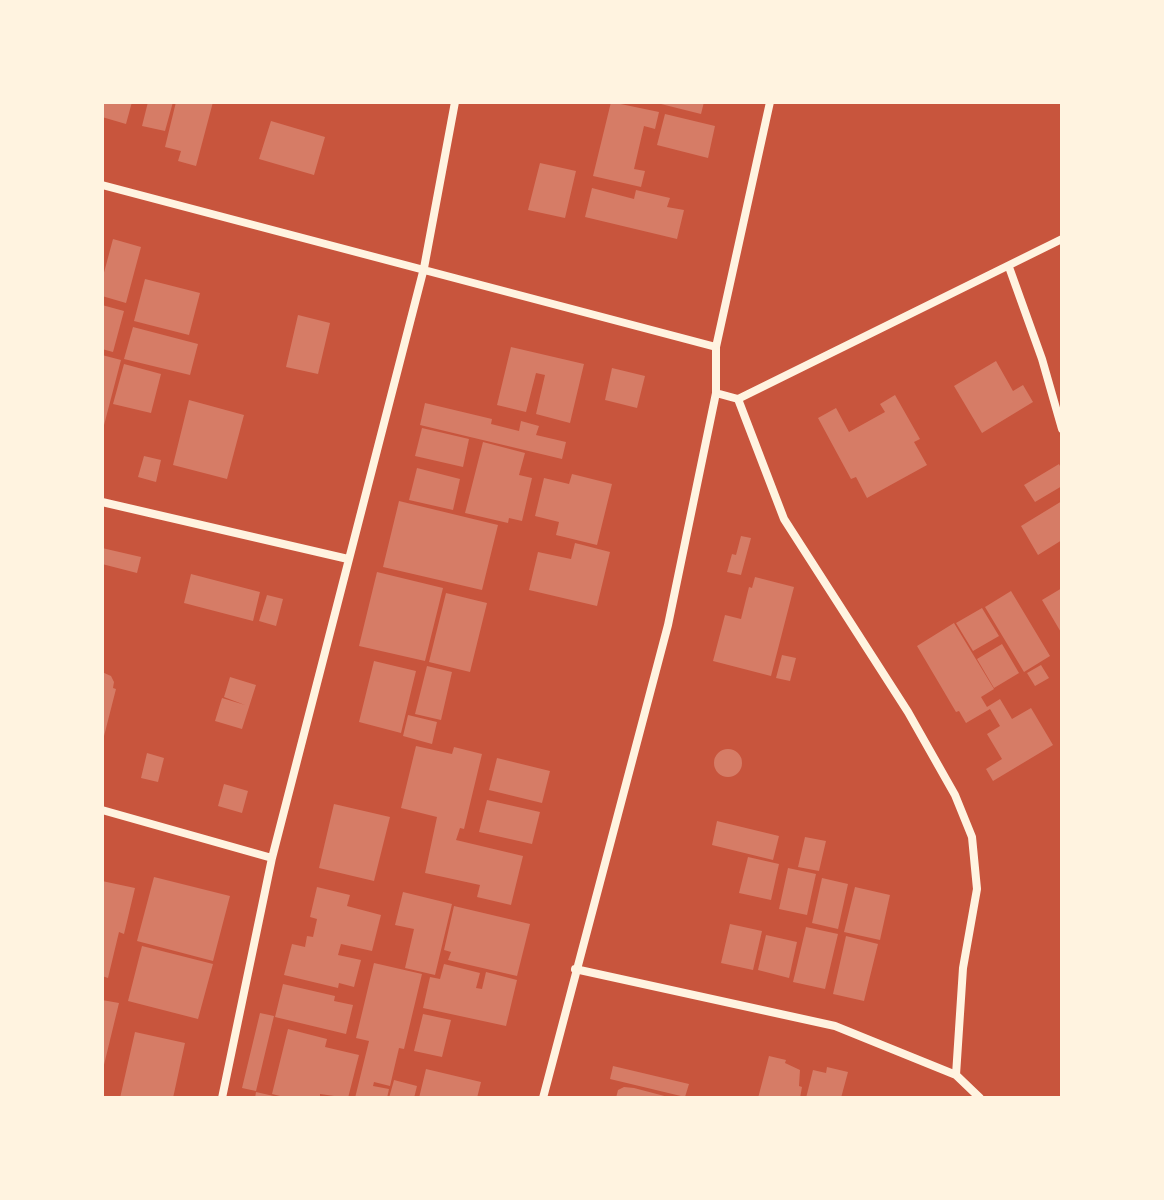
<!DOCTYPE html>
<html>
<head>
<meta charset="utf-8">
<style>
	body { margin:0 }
	#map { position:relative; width:1164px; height:1200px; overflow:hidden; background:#c8553d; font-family:Lato,sans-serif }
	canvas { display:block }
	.frame { position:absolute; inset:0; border:104px solid #fff3e0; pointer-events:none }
</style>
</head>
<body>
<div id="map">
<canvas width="1164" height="1200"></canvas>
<div class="frame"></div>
</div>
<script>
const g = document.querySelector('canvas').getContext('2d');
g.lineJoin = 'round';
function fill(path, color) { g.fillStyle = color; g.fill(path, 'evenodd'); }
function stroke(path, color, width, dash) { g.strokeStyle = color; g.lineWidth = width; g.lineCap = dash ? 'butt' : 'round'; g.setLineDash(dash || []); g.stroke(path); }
fill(new Path2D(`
	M102,102h30l-6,22 -24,-7z
	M148,102h25l-8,29 -23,-5z
	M176,102h37l-17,64 -18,-5 3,-10 -16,-4z
	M611,102l48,10 -4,17 -11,-3 -10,43 11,2 -4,16 -48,-11z
	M653,102h51l-3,12z
	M665,114l50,12 -7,32 -51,-13z
	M271,121l54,16 -11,38 -55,-16z
	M540,163l36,8 -11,47 -37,-8z
	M592,188l42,11 2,-9 34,8 -3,9 17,3 -7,29 -92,-22z
	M113,239l28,8 -15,56 -24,-7v-16z
	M145,279l55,14 -11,42 -55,-14z
	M102,305l22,6 -11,41 -11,-3z
	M298,315l32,8 -12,51 -32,-7z
	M133,327l65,17 -8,31 -66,-16z
	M511,347l73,17 -14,59 -34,-9 9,-39 -9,-2 -10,39 -29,-7z
	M102,355l19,5 -18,69h-1z
	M996,361l17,30 10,-6 10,17 -51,31 -28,-47z
	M124,364l37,10 -10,39 -38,-9z
	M612,368l33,8 -8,32 -32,-8z
	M895,395l25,44 -6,3 13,23 -60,33 -11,-21 -5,2 -33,-61 18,-10 13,24 36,-20 -5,-8z
	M189,400l55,15 -17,64 -54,-14z
	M425,403l67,16 -1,5 28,7 2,-10 18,5 -3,9 30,7 -4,17 -142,-34z
	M422,428l47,11 -6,28 -48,-11z
	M483,442l42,11 -6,22 13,3 -10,43 -13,-3 -1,5 -43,-10z
	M144,456l17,4 -5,22 -18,-5z
	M1059,464l3,6v16l-27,16 -11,-17z
	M417,468l43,11 -7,31 -44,-10z
	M572,474l40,10 -15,61 -41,-10 3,-13 -24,-6 9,-38 25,6z
	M399,501l99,24 -16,65 -99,-23z
	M1062,501v39l-24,15 -17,-29z
	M741,536l10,2 -10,37 -14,-3 5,-18 4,1z
	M575,543l35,9 -13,54 -68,-16 9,-38 33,7z
	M102,548l39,9 -4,16 -35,-9z
	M377,572l66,16 -18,73 -66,-15z
	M191,574l69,18 -7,29 -69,-18z
	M755,577l39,10 -23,89 -58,-15 12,-46 16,4 8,-32 3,1z
	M1062,588v46l-20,-34z
	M1011,591l39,65 -26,16 -39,-65z
	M446,593l41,10 -17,69 -41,-10z
	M267,595l16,4 -7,27 -17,-5z
	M982,608l17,28 -26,15 -17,-28z
	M954,623l40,66 -13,8 6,10 13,-8 12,20 19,-11 22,37 -60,36 -7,-12 16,-10 -15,-25 13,-8 -10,-17 -24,14 -7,-12 -3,1 -39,-66z
	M1002,644l17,29 -25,15 -17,-29z
	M782,655l14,3 -6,23 -14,-3z
	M374,661l42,10 -15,62 -42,-11z
	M1041,665l8,13 -14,8 -8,-13z
	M427,666l25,6 -11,48 -26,-6z
	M102,672l9,4 3,6 -1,6 3,1 -13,51z
	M230,677l26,8 -14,44 -27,-8 7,-23 23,7 -21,-8z
	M408,715l29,7 -5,22 -29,-8z
	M416,746l36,8 2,-7 28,7 -18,75 -4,-1 -4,12 67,16 -12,49 -34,-8 3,-12 -55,-12 12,-56 -36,-9z
	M714 763a14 14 0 1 1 28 0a14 14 0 1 1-28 0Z
	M147,753l17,5 -6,24 -17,-4z
	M497,758l53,13 -8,32 -53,-13z
	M224,784l24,7 -6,22 -24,-7z
	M487,800l53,12 -8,32 -53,-12z
	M334,804l56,13 -16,64 -55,-13z
	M717,821l62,15 -6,24 -61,-15z
	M805,837l21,4 -7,30 -21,-4z
	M748,857l31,7 -8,36 -32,-7z
	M788,868l28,6 -9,41 -28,-6z
	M154,877l76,19 -17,65 -76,-20z
	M822,878l26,6 -10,45 -26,-6z
	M102,881l33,7 -11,46 -5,-2 -11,46 -6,-2z
	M317,887l33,8 -3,11 34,9 -9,36 -31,-7 -3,11 23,5 -7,27 -15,-4 -1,5 -54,-13 8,-31 13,3 2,-11 6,1 4,-18 -7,-2z
	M855,887l35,8 -10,45 -36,-8z
	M403,892l49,12 -17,71 -30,-7 9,-39 -19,-4z
	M454,906l76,18 -13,52 -69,-16 3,-8 -7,-2z
	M730,924l32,7 -9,39 -32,-7z
	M806,927l32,7 -13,55 -32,-7z
	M766,935l31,7 -8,36 -31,-8z
	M846,936l32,8 -14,57 -31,-7z
	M142,946l71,18 -15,55 -70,-18z
	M374,963l48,11 -18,75 -5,-1 -9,38 -16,-4 -1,4 16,3 -2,9h-32l14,-57 -13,-3z
	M444,964l36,9 -4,15 6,1 4,-17 31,8 -11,46 -83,-18 7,-31 10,2z
	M283,984l52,12 -1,5 19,4 -7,29 -71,-17z
	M102,1000l17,3 -16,66h-1z
	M260,1013l14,3 -18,75 -14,-3z
	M423,1014l28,6 -9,37 -28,-6z
	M288,1029l39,10 -2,8 34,8 -11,43 -28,-4v4h-32l-16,-4z
	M135,1032l50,11 -12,55h-53z
	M769,1056l17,4 -1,3 15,7 -1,16 3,1 -2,11h-42z
	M613,1066l76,18 -4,13 -75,-18z
	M827,1067l21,5 -7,26h-35l7,-28 13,3z
	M426,1069l55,13 -4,16h-58z
	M394,1080l23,6 -3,12h-25z
	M624,1087l10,1 38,10h-56l2,-8z
	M256,1092l22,5v1h-23z`), '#d67c66');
stroke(new Path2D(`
	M102,185l614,162
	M1009,267l33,92 20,70
	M716,393l22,6 324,-160
	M738,399l46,120 124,193 47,83 17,42 5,52 -14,79 -7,107 24,23
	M102,502l246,57
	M102,810l170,48
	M575,969l260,57 121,49
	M222,1098l50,-240 152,-590 31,-166
	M543,1098l125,-473 48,-232v-46l54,-245`), '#fff3e0', 8);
</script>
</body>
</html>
